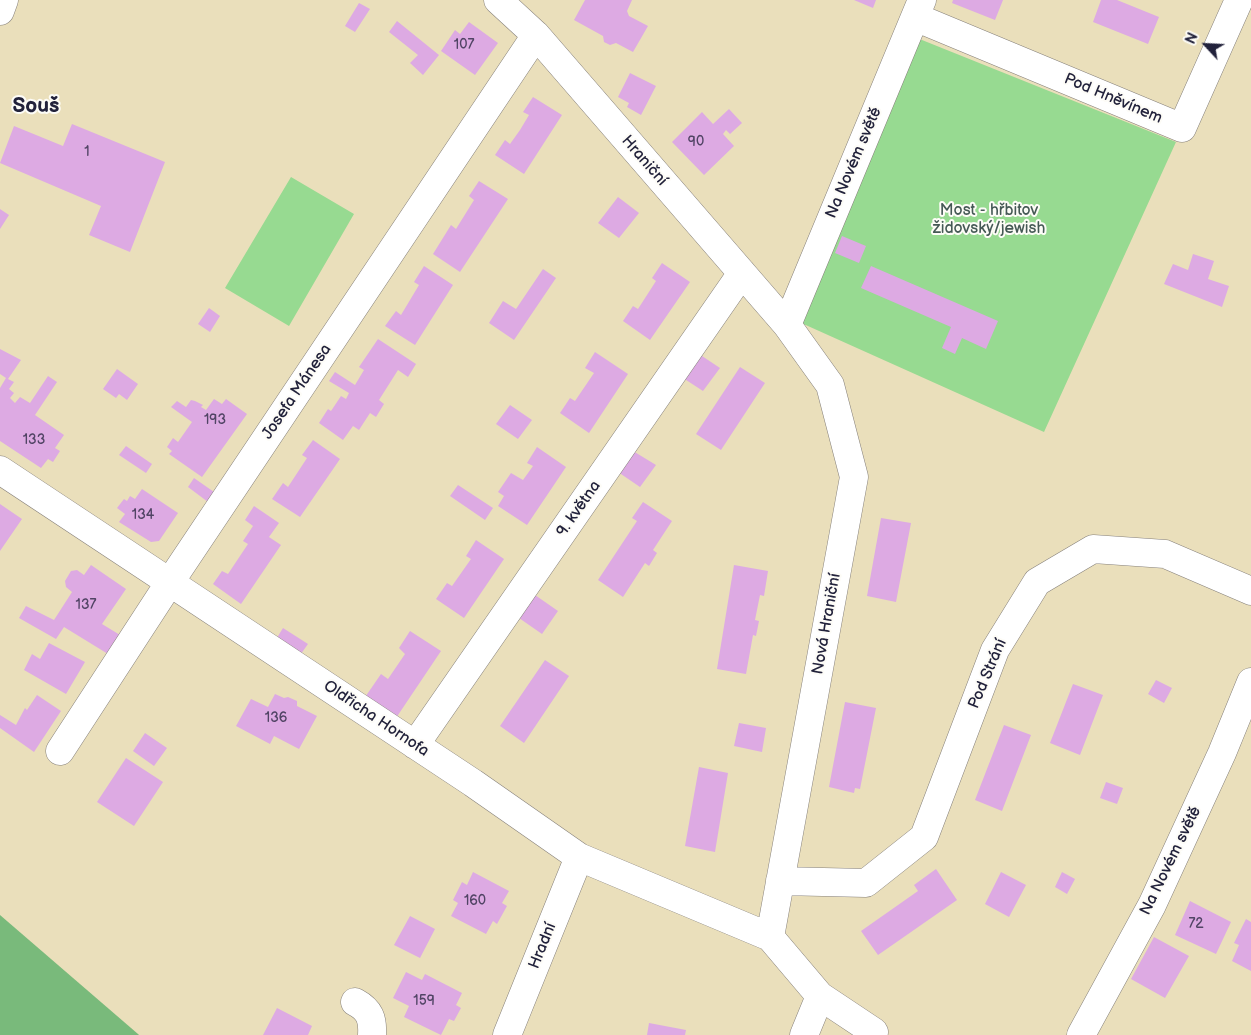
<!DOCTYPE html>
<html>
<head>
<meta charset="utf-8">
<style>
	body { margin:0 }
	#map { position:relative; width:1251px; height:1035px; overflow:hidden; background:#eadfbb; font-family:"Balsamiq Sans",sans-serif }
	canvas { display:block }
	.north { position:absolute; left:1181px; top:20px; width:50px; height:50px; -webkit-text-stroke:4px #fdfcf7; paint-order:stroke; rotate:295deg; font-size:14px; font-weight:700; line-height:20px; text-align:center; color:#22223b }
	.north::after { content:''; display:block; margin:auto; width:18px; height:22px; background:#22223b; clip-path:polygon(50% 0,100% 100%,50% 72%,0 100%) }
</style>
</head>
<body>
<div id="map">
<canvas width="1251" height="1035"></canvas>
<div class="north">N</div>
</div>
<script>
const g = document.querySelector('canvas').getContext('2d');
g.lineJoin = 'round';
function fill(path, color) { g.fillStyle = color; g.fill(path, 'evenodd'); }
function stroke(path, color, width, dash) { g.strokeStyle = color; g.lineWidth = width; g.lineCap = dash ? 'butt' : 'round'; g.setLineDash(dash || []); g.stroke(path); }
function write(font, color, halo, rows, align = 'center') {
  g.font = font + ' "Balsamiq Sans",sans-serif'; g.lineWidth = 4; g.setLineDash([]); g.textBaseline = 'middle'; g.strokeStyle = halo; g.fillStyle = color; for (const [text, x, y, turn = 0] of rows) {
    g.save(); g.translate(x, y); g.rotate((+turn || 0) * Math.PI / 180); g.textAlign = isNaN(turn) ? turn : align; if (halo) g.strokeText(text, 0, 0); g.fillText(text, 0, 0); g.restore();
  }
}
fill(new Path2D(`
	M917,38l259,104 -132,290 -245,-110z
	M291,177l63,37 -65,112 -64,-38z`), '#97da91');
fill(new Path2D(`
	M0,915l138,119 1,1h-139z`), '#79ba7b');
fill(new Path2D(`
	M585,0h47l-5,11 2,5 19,10 -15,26 -17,-9 -6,2 -6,-3 -1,-6 -29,-16z
	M854,0h22l-3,8z
	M953,0h50l-8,20 -43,-17z
	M1101,0h16l42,17 -11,27 -55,-22z
	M359,3l11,6 -15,23 -10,-6z
	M397,21l42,34 -16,20 -13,-12 8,-8 -29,-23z
	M469,22l29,21 -23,32 -34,-24 14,-21 5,4z
	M630,73l26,13 -15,29 -14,-8 2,-4 -11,-6z
	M533,97l29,18 -38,59 -29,-19 10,-15 5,4 10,-14 9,-15 -6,-3z
	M729,109l13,14 -12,11 -4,-4 -3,4 11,12 -30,29 -32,-33 30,-30 11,12z
	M72,124l93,38 -35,90 -41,-17 12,-29 -101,-43 14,-37 49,20z
	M479,181l29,18 -48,73 -27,-18 18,-29 5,4 18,-29 -5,-4z
	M618,197l21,16 -20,25 -21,-15z
	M0,209l9,6 -9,14z
	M842,236l24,10 -7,17 -24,-10z
	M1193,254l21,7 -6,18 21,7 -7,21 -58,-23 9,-20 15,6z
	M662,263l28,19 -40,58 -27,-19 10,-15 5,3 18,-28 -4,-3z
	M424,266l29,19 -38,60 -30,-19 11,-15 5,4 18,-30 -5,-3z
	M871,266l127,55 -12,28 -24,-11 -7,16 -13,-6 9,-21 -90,-39z
	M543,269l13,9 -42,62 -25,-17 14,-22 13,8z
	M209,308l11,8 -10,16 -12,-8z
	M378,339l38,25 -8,13 -10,-7 -19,30 5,4 -8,13 -6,-4 -11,17 -6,-4 -10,14 -24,-17 9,-14 3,2 10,-15 5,3 3,-6 -20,-12 6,-9 20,13 9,-15 -5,-3z
	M0,349l21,11 -13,19 6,3 -5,7 5,4 -4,5 5,5 5,-6 10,6 18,-27 9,6 -22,33 29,20 -9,13 5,3 -7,11 -5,-3 -7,9 -41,-27v-53l6,-10 -6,-4z
	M595,352l33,22 -39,59 -29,-20 10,-15 5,3 19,-28 -9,-5z
	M699,354l21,14 -17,23 -20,-13z
	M740,367l25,16 -44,67 -25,-16z
	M117,369l21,15 -11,16 -8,-6 -3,4 -13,-9z
	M214,399l8,5 4,-5 21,15 -45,63 -33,-23 3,-3 -5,-4 6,-9 5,4 14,-20 -21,-15 6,-6 9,6 5,-7 4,1 8,4 -2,2 5,3z
	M510,405l22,15 -14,19 -22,-15z
	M313,440l27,19 -40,58 -28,-18 11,-16 5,4 19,-29 -5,-3z
	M126,446l26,18 -6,9 -27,-18z
	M537,447l29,20 -39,58 -29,-19 6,-10 -6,-4 13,-19 12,7 10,-14 -6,-3z
	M633,451l23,14 -16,22 -22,-15z
	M194,478l20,14 -6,10 -20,-15z
	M458,485l35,23 -8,12 -35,-24z
	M142,489l36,24 -19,28 -8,1 -32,-20 6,-8 -8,-6 7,-9 3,2 3,-5 5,3z
	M643,502l29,19 -19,29 4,3 -8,13 -4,-3 -22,34 -25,-17 39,-59 -5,-3z
	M0,504l22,15 -22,32z
	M254,506l25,17 -10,14 12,8 -40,59 -28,-20 9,-13 6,3 20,-30 -5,-3 10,-15 -8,-6z
	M881,518l30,5 -15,79 -29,-6z
	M476,540l28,19 -40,59 -28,-19 11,-16 5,3 19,-27 -5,-3z
	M91,565l35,24 -24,35 18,11 -12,19 -44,-27 -8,12 -37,-21 7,-12 28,14 18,-28 -6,-5 -1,-6 6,-10 6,-1 7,5z
	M734,565l34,6 -4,25 -4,-1 -5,25 4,1 -3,15 -3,-1 -7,39 -29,-5z
	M535,595l23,16 -16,23 -23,-16z
	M283,628l25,16 -10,14 -23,-17z
	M410,631l31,20 -49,73 -31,-21 20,-29 7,5 17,-25 -6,-6z
	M49,643l36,19 -19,32 -42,-24 8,-16 8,5z
	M545,660l24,16 -45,67 -24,-17z
	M1156,680l16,8 -8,15 -16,-9z
	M1073,684l30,11 -23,60 -30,-12z
	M275,694l9,4 4,-1 9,4v5l20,10 -18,33 -25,-13 -4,8 -34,-18 15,-27 17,8z
	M37,695l24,16 -27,41 -34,-24v-13l16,10 9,-17 2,2z
	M845,702l31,6 -16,81 -5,-1 -1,5 -25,-6z
	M739,723l27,5 -4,24 -28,-6z
	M1004,725l27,10 -29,76 -27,-11z
	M145,733l22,15 -13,18 -21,-15z
	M126,758l37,24 -29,44 -37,-24z
	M699,767l29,6 -13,79 -30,-6z
	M1106,782l17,6 -6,16 -17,-6z
	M936,869l21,31 -79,55 -17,-24 57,-40 -4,-6z
	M473,872l36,19 -7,12 5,3 -10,18 -4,-3 -7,13 -35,-18 7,-13 -5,-3 9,-18 5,3z
	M1001,872l25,13 -17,32 -24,-13z
	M1062,872l13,7 -8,15 -12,-7z
	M1190,901l41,21 -15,32 -41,-19z
	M410,916l25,13 -15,29 -26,-13z
	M1246,919l5,3v49l-19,-10 7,-16 -5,-2z
	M1154,937l35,19 -24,42 -34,-19z
	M406,972l16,8 3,-6 37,19 -6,12 5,3 -7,13 -5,-2 -8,16 -37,-18 5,-11 -16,-8z
	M277,1008l35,18 -4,9h-45z
	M649,1023l37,7 -1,5h-38z`), '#ddaae3');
const minor = new Path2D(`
	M498,0l38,35 251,290 43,60 24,92 -84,460
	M0,11l4,-11
	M915,17l267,111 57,-128
	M787,325l135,-325
	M0,470l473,313 106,74 191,80 50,59 -16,39
	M415,745l327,-472
	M60,751l110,-169 366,-547
	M780,881l86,2 58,-46 71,-187 42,-68 56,-33 72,5 86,37
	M820,996l54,36 -1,3
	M355,1002c15,8 18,17 17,33
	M507,1035l72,-178
	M1081,1035l71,-130 70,-152 29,-71`);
stroke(minor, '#86807b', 29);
stroke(minor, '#fff', 28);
write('14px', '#514465', null, [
	["107",464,45],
	["90",696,142],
	["1",87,152],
	["193",215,420],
	["133",34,440],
	["134",143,515],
	["137",86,605],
	["136",276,718],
	["160",475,901],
	["72",1196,924],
	["159",424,1001]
]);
write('16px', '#22223b', '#fdfcf7', [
	["Pod Hněvínem",1113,99,23],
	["Hraniční",644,161,49],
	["Na Novém světě",854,163,-67],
	["Josefa Mánesa",297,392,-56],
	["9. května",579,509,-55],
	["Nová Hraniční",827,624,-80],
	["Pod Strání",988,674,-67],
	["Oldřicha Hornofa",376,719,34],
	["Na Novém světě",1171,861,-64],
	["Hradní",543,946,-68]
]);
write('16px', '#455955', '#fdfcf7', [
	["Most - hřbitov",989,211],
	["židovský/jewish",989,229]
]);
write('bold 21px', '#22223b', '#fdfcf7', [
	["Souš",36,107]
]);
</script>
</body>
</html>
